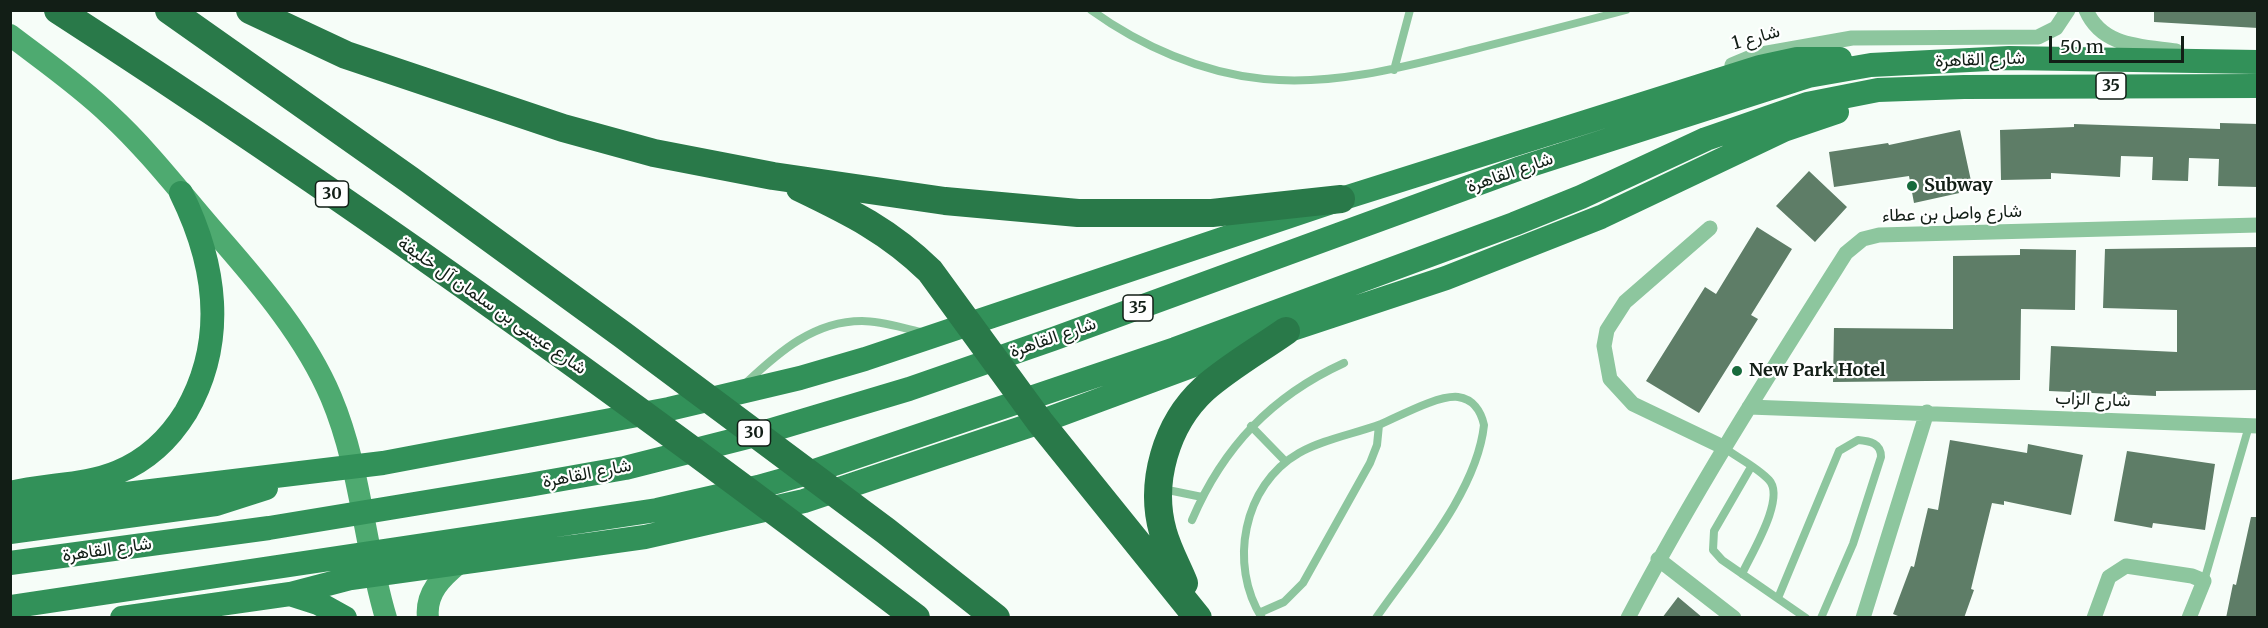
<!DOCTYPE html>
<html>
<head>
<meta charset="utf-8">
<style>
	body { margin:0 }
	#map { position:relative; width:2268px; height:628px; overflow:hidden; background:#f6fdf8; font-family:Merriweather,serif }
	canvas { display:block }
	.frame { position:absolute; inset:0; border:12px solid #121e16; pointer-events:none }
	.scale { position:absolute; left:2049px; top:36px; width:135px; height:27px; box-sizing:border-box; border:3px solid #121e16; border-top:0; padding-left:8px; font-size:18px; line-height:21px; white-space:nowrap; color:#121e16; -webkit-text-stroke:4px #fff; paint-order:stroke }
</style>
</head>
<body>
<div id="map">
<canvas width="2268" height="628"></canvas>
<div class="frame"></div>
<div class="scale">50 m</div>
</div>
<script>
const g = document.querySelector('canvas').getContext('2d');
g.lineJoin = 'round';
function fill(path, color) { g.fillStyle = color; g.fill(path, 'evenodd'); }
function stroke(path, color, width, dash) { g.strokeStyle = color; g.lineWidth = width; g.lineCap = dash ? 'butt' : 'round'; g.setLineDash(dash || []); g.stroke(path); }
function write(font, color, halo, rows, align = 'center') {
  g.font = font + ' Merriweather,Vazirmatn,serif'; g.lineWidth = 4.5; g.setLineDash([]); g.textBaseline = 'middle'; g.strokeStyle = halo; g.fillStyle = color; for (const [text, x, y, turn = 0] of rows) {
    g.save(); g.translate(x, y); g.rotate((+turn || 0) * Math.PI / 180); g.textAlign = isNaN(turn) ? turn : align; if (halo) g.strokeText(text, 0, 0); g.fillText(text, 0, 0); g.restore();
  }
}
fill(new Path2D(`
	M2154,10h104v18l-104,-6z
	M2220,123l38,1v63l-40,-1 1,-27 -30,-1 -1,23 -36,-1 1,-23 -32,-1 -1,21 -69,-4v6l-50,1 -1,-50 74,-3v-3l146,5z
	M1960,130l13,60 -59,13 -5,-27 -75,11 -5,-35 59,-9 1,2z
	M1809,171l38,36 -32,35 -39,-36z
	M1757,227l35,22 -41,66 7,4 -59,94 -53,-32 59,-94 11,7z
	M2258,247v143l-102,1v5l-107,-5 2,-45 126,6v-42l-74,-2 2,-59z
	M2020,249l56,1 -1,60 -54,-1 -1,71 -187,2 1,-54 119,1v-73l67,-1z
	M1950,440l77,13 1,-9 55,11 -12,60 -67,-14v4l-12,-2 -21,86 3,1 -10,28h-61l-10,-4 18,-48 3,1 14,-59 10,2z
	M2127,451l88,13 -10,66 -52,-7 -1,5 -38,-7z
	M2251,517h7v101h-32l7,-34 3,1z
	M1678,597l25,21h-41z`), '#5e7d67');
stroke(new Path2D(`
	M1091,10c50,36 111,63 173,69 70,7 140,-12 207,-29 51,-13 103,-26 155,-40
	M1394,70l16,-60
	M747,382c32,-30 67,-61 115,-61 20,0 40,7 59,11
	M1251,426l35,36
	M1723,447c15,11 34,20 46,33 17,18 -18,74 -27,94
	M1751,467l-37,64 -1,19 9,10 84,58
	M1163,489l39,8
	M1192,520c31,-73 80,-124 152,-157
	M2204,581l45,-155
	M1778,598l61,-147 19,-11c12,1 23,3 23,17l-28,87 -32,74
	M1259,613l25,-11 19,-19 67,-120 7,-18 2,-20
	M1262,618c-34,-53 -19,-133 37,-165 25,-14 55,-19 82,-29 19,-8 57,-29 77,-27 15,2 23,14 26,28 -7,67 -70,138 -108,193`), '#8dc69e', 8);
stroke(new Path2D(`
	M2086,10c16,37 55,36 90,41
	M1732,65l24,-10 96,-17 186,-1 18,-9 12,-18
	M1710,228l-85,74 -18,28 -3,16 6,33 23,25 90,43
	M1749,407l509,19
	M1658,559l76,59
	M1628,618c66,-126 142,-245 218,-365l17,-14 16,-4 379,-10
	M1863,618l64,-206
	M2094,618l15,-41 17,-11 66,10 12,5 -15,37`), '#8dc69e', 15);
stroke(new Path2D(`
	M10,35c34,26 70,51 100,80 40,37 73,81 109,122 42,48 87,101 112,160 30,71 33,148 55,221
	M428,618c-3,-25 14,-41 31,-55`), '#4eaa70', 22);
stroke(new Path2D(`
	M10,493c36,-9 75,-7 108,-21 29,-12 52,-34 68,-60 41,-71 30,-148 -5,-219
	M10,508l373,-45 286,-54 131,-31 65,-19 476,-160 419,-132 37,-8h43
	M10,532l206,-28 50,-16
	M10,563l259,-35 260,-43 96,-17 130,-33 154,-46 144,-50 465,-170 290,-93 63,-11 138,-7 249,4
	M290,594l28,9 27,15
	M10,607l647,-97 101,-23 50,-14 367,-124 339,-125 67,-27 125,-58 101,-35 71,-14 86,-3 294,-1
	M122,618l168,-24 61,-16 294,-41 159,-36 236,-79 246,-91 160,-53 155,-61 183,-87 53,-18`), '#329159', 24);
stroke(new Path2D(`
	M58,10c294,190 579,395 858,608
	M169,10l241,170 213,155 263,196 110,87
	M250,10l96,45 217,73 91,25 119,23 172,25 133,12h134l129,-14
	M800,188c50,24 89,43 130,83l110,151 158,196
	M1184,583c-7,-17 -16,-33 -21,-51 -14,-49 3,-108 41,-143 25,-22 55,-39 82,-58`), '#297949', 28);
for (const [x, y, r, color] of [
	[1912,186,6,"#176b3c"],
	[1737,371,6,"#176b3c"]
]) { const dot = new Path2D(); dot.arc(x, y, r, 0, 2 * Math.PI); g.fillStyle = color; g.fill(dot); stroke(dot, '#fff', 2); }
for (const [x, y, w] of [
	[2111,86,30],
	[332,194,33],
	[1138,308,30],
	[754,433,33]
]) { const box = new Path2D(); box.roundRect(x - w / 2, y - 13, w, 26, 4.5); g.fillStyle = '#fff'; g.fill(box); stroke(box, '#121e16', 1.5); }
write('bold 16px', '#121e16', null, [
	["35",2111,86],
	["30",332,194],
	["35",1138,308],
	["30",754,433]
]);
write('18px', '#121e16', '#fff', [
	["شارع 1",1756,38,-16],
	["شارع القاهرة",1980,60,-2],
	["شارع القاهرة",1510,173,-19],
	["شارع واصل بن عطاء",1952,214,-2],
	["شارع عيسى بن سلمان آل خليفة",492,306,35],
	["شارع القاهرة",1053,338,-19],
	["شارع الزاب",2093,400,2],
	["شارع القاهرة",587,474,-11],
	["شارع القاهرة",107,550,-8]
]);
write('bold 18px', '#121e16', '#fff', [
	["Subway",1924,186],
	["New Park Hotel",1749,371]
], 'left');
</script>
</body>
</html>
